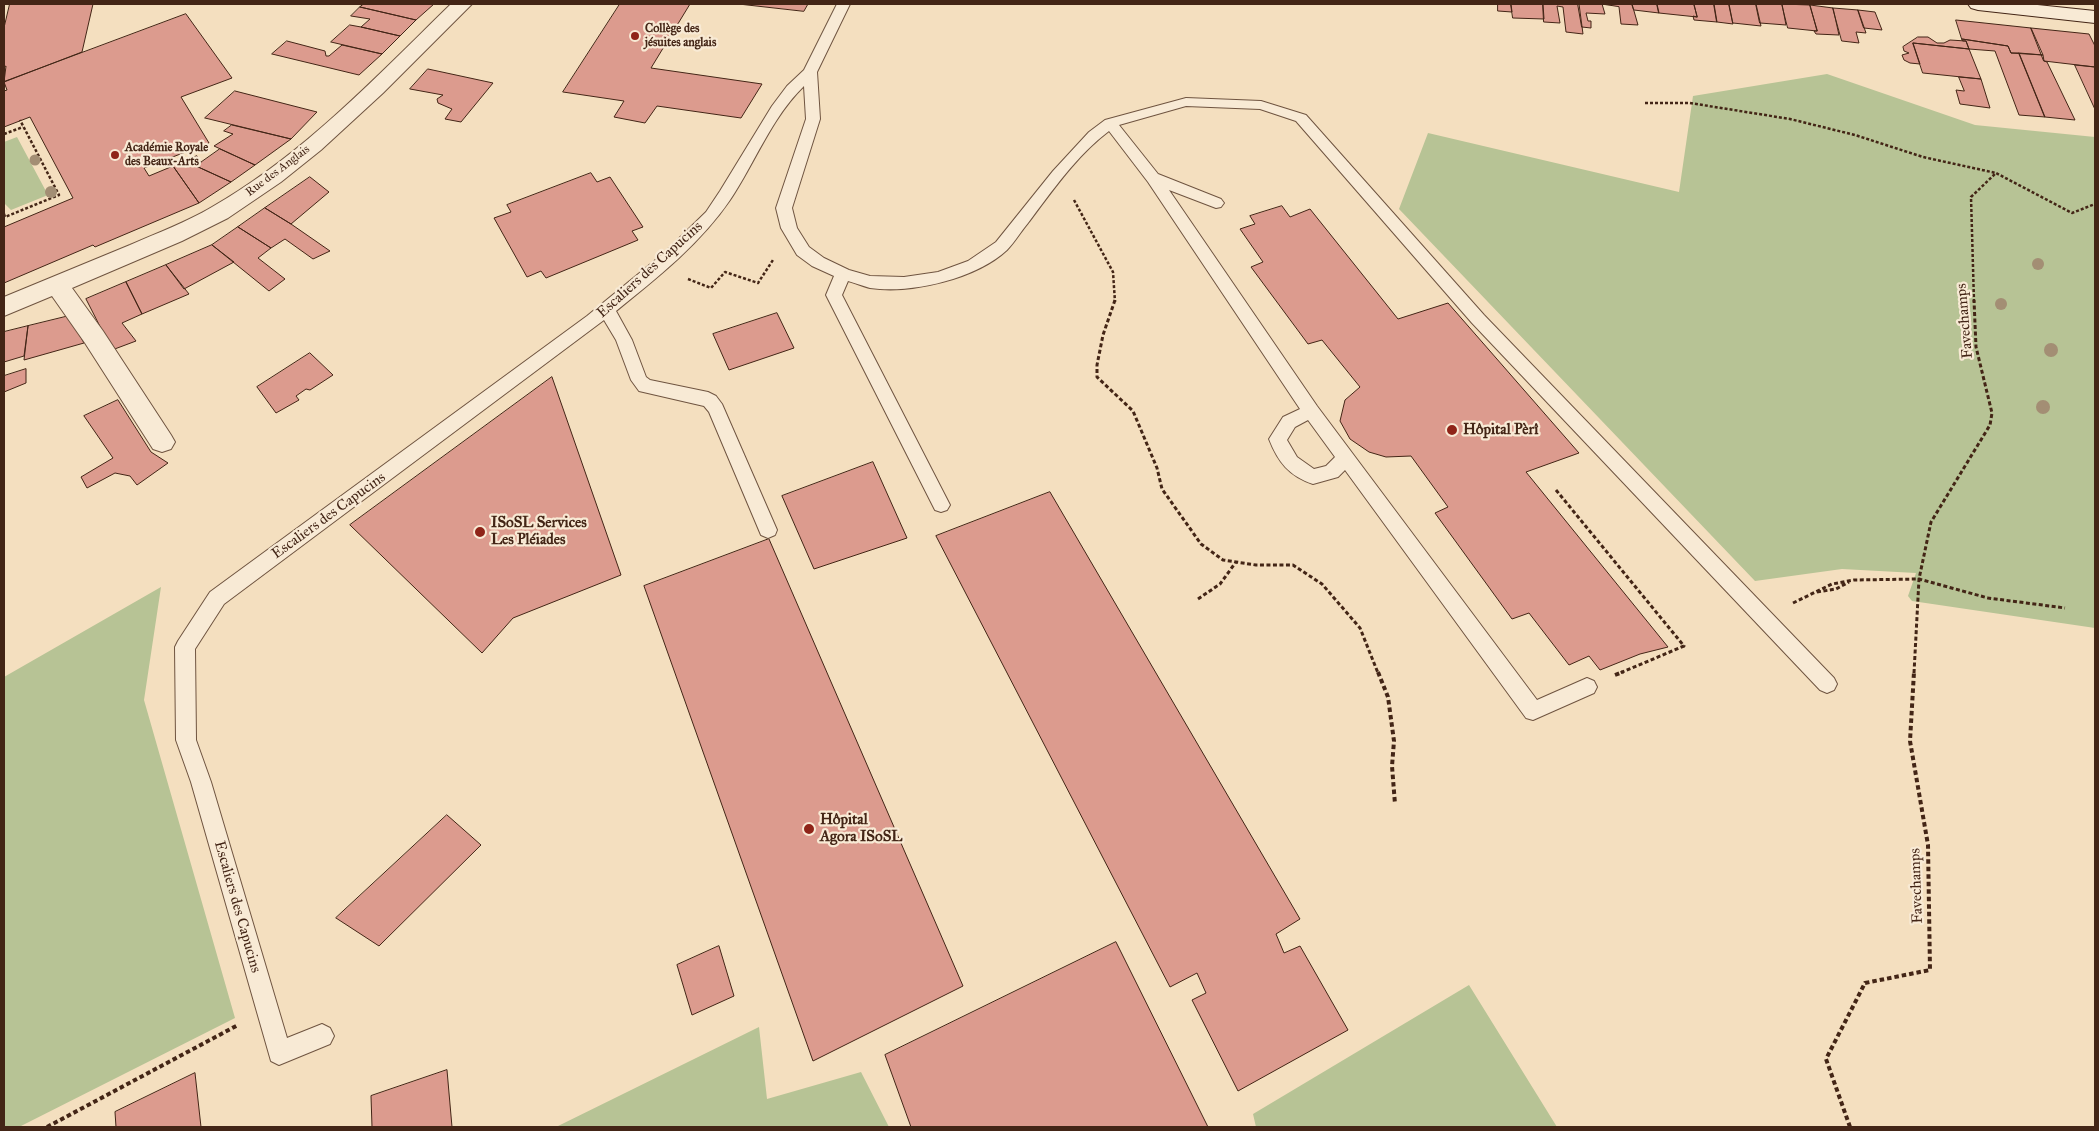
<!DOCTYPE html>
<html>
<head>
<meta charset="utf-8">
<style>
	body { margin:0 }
	#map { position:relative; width:2099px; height:1131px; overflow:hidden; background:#f4dfbf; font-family:"IM FELL Great Primer",serif }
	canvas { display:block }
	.frame { position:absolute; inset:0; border:5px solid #432516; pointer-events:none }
</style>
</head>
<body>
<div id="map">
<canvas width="2099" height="1131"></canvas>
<div class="frame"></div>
</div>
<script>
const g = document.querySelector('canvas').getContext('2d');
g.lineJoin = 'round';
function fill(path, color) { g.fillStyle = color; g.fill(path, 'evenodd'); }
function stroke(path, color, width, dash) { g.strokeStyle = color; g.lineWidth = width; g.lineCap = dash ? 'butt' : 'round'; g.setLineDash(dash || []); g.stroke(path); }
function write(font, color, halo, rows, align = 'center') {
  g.font = font + ' "IM FELL Great Primer",serif'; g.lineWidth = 4.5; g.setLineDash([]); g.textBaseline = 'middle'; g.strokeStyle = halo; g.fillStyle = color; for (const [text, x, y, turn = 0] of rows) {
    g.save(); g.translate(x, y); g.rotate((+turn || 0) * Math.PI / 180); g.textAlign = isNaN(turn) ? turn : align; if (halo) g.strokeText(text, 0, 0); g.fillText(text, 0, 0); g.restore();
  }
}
fill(new Path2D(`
	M1827,74l148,51 120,12v491l-183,-27 -4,-5 8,-23 -74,-4 -87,12 -356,-372 29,-76 251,59 14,-96z
	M17,137l31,58 -37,15 -7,-7v-61z
	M161,587l-17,113 91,318 -216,109h-15v-450z
	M1469,985l88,142h-301l-3,-13z
	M759,1027l8,72 94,-27 28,55h-333z`), '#b7c395');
const building = new Path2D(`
	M10,4h83l-11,48 -78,30 2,-16 -2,1v-39z
	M364,4h70l-18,16 -56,-13z
	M620,4h70l-39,64 111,16 -21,34 -84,-12 -12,17 -31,-6 10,-16 -61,-9z
	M739,4h69l-4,7z
	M1498,4h13l1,8 -14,-1z
	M1511,4h32l1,15 -31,-1z
	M1543,4h36l4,30 -17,-2 -3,-25 -6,-1 3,17 -16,-1z
	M1578,4h24l3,10 -19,-1 2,8h3v7l-9,-1z
	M1602,4h30l6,21 -17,-1 -2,-17z
	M1632,4h25l2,9 -25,-3z
	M1657,4h37l3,13 -38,-4z
	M1694,4h20l3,18 -23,-2 -1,-4 4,1z
	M1714,4h15l4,20 -16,-2z
	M1729,4h27l5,22 -28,-3z
	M1756,4h26l4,21 -26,-2z
	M1782,4l28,1 7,26 -29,-3z
	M1810,5l23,3 6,27 -23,-1 -2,-3h3z
	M360,7l56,13 -16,16 -39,-9 9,-8 -19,-3z
	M1833,8l25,2 8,23 -10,-1 3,11 -17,-2z
	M1858,10l17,2 7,18 -18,-2z
	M186,14l46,64 -51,19 28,46 -65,25 5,8 24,-10 26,37 -104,44 -2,-2 -89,38v-56l69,-29 -43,-81 -26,10v-36l3,-1 -3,-8z
	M1956,20l75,8 12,27 -32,-2 -3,-7 -46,-7z
	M350,25l11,2 39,9 -18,18 -51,-12z
	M2031,28l58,6 6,12v21l-51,-6z
	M1918,37h10l9,6h7l6,-3 16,1 3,8 -56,-6 7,21 -10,-1 -6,-3 -2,-5 7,-2 -5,-2 -1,-4z
	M1962,39l46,7 3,7h8l26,64 -26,-2 -24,-64 -26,-2 -3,-8h-3z
	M287,41l38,10 1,5h3l13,-11 40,9 -23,21 -87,-21z
	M1913,43l56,6 12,30 -58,-6z
	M2019,53l24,2 1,6 3,1 28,58 -30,-3z
	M2075,65l20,2v42z
	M428,69l65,14 -32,39 -16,-3 7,-10 -14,-6 -1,-4 6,-4 -33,-6z
	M1959,77l22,2 9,29 -30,-4 -4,-14 8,1z
	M235,91l82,21 -26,27 -86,-21z
	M232,125l59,14 -36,26 -41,-19 19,-12 -9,-3z
	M220,149l35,16 -24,17 -35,-16z
	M197,156l4,7 -5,3 35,16 -32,21 -26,-37z
	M591,173l6,9 13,-5 33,50 -11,4 6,9 -92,38 -5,-7 -14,6 -33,-59 17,-6 -4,-7z
	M310,177l19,15 -38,32 -26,-16z
	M1282,206l8,11 20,-8 88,110 50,-16 131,150 -53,19 142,175 -28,7 -40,16 -11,-14 -20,9 -40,-52 -17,6 -77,-106 13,-6 -37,-51 -25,1 -17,-5 -19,-13 -10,-18 5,-21 15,-13 -38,-47 -14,4 -57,-77 12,-5 -23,-33 15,-5 -5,-8z
	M265,208l26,16 39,27 -17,8 -28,-20 -14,9 -33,-21z
	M238,227l33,21 -13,10 27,21 -16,12 -57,-46z
	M212,245l22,17 -50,27 -18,-24z
	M166,265l23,29 -47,20 -16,-32z
	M126,282l16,32 -20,9 14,18 -24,9 -26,-51z
	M777,313l17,35 -65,22 -16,-36z
	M69,316l15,27 -60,17 4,-34z
	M28,326l-4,30 -20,6v-30z
	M310,353l23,22 -23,15 -4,-1 -10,7 3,4 -23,13 -19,-26z
	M26,369v14l-22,9v-16z
	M552,377l69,198 -108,43 -31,35 -132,-128z
	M118,400l33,52 17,11 -31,22 -7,-9 -15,-3 -28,15 -6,-11 32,-19 -29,-42z
	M873,462l34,76 -93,31 -32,-73z
	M1050,492l250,427 -24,15 8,19 16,-7 48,84 -110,61 -46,-91 14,-7 -9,-20 -27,14 -234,-451z
	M769,539l194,447 -150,75 -169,-475z
	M447,815l34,30 -102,101 -43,-28z
	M1116,942l92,185h-297l-26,-72z
	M719,946l15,50 -42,19 -15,-50z
	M447,1070l5,57h-80l-1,-31z
	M195,1073l6,54h-85l-1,-15z`);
fill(building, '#dc9b8e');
stroke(building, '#432516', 1);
const lane = new Path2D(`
	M837,4h13l-33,68 3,47 -28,89 5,20 12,19 15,11 25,12 21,6 34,1 34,-5 30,-11 28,-19 57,-71 36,-39 16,-12 81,-22 75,3 45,14 178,200 350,363 3,6 -3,6 -7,3 -7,-3 -348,-367 -176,-202 -36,-12 -74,-3 -67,19 39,49 63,25 3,4 -3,4 -5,1 -47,-18 148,216 220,294 50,-22 7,3 3,6 -3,6 -61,27 -7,-2 -181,-248 -7,7 -25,7c-24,-8 -35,-22 -44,-45l14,-22 17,-8 -152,-227 -39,-51c-32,24 -57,60 -81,92 -7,8 -13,19 -21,27 -31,29 -96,44 -137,38 -7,-2 -15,-5 -22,-7l-6,14 108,210 -3,5 -6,2 -6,-2 -109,-215 8,-19 -22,-10 -15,-11 -16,-27 -5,-20 30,-89 -2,-33c-33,32 -49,77 -74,114 -30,44 -73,78 -114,111l16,29 14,37 4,3 58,12 8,4 6,8 55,126 -2,5 -7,3 -7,-3 -52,-123 -5,-6 -65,-15 -8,-11 -15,-40 -12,-20 -380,284 -29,45 1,91 15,42 76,256 35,-14 8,4 4,8 -4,8 -51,21 -8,-4 -80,-279 -15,-42 -1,-93 3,-6 32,-49 377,-276 77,-63 42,-41 14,-21 52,-85 15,-20 17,-16zM1308,420l27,37 -9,9 -12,3 -17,-12 -10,-17 8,-13z`);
const street = new Path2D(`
	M451,4h21l-89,89 -62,57 -40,32 -53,36 -46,23 -110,47 31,43 68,104 4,7 -4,7 -9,3 -9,-3 -68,-106 -33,-47 -48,20v-19c42,-17 84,-35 126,-52 27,-12 57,-23 82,-38 91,-52 165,-131 239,-203z`);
const secondary = new Path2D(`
	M1968,4h60l67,7v12l-117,-13 -7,-2z`);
stroke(lane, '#6f5440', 2);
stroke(street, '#6f5440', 2);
stroke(secondary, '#432516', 2);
stroke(new Path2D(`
	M1645,103h45l100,16 65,16 68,22 73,16
	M4,134l19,-7
	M1074,200l39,72 2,30
	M4,214l1,3 54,-22 -39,-75
	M688,279l23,9 14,-16 33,11 15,-23
	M1974,302l-3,-105 25,-24 76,40 23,-9`), '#432516', 2.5, [3, 2]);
stroke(new Path2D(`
	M1115,300l-12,35 -6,30v12l36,34 24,57 5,21 39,55 22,16 33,5h37l29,19 38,44 18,45
	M1556,490l128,156 -64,27
	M1817,592l19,-3 13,-7
	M1198,599l22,-15 16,-22
	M1793,603l39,-19 22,-4 65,-1 69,19 77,10
	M1914,673l5,-94 12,-57 59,-97 2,-12 -16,-66 -2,-47`), '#432516', 3, [4, 2.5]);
stroke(new Path2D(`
	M1378,672l10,25 6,44 -2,25 3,38
	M1615,675l8,-3
	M47,1127l191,-102
	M1850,1127l-24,-68 39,-76 65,-13 -2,-125 -18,-104 4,-69`), '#432516', 4, [4.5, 3]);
fill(lane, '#f8ead5');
fill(street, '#f8ead5');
fill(secondary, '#f8ead5');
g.fillStyle = '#a38e74';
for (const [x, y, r] of [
	[35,160,5.5],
	[51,192,6],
	[2038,264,6],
	[2001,304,6],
	[2051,350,7],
	[2043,407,7]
]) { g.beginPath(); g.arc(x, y, r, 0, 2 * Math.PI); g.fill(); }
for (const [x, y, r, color] of [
	[635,36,5,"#8f2418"],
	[115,155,5,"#8f2418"],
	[1452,430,6,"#8f2418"],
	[480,532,6,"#8f2418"],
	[809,829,6,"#8f2418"]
]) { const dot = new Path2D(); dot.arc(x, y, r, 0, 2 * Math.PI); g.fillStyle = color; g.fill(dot); stroke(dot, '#f8ead5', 2); }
write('bold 12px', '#432516', '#f8ead5', [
	["Collège des",645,29],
	["jésuites anglais",645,43],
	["Académie Royale",125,148],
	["des Beaux-Arts",125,162]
], 'left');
write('12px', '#432516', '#f8ead5', [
	["Rue des Anglais",278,171,-37]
]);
write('15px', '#432516', '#f8ead5', [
	["Escaliers des Capucins",650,270,-42],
	["Favechamps",1965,321,-95],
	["Escaliers des Capucins",329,516,-36],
	["Favechamps",1917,886,-92],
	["Escaliers des Capucins",237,907,74]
]);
write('bold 15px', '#432516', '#f8ead5', [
	["Hôpital Pèrî",1463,430],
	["ISoSL Services",491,523],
	["Les Pléiades",491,540],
	["Hôpital",820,820],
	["Agora ISoSL",820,837]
], 'left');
</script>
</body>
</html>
